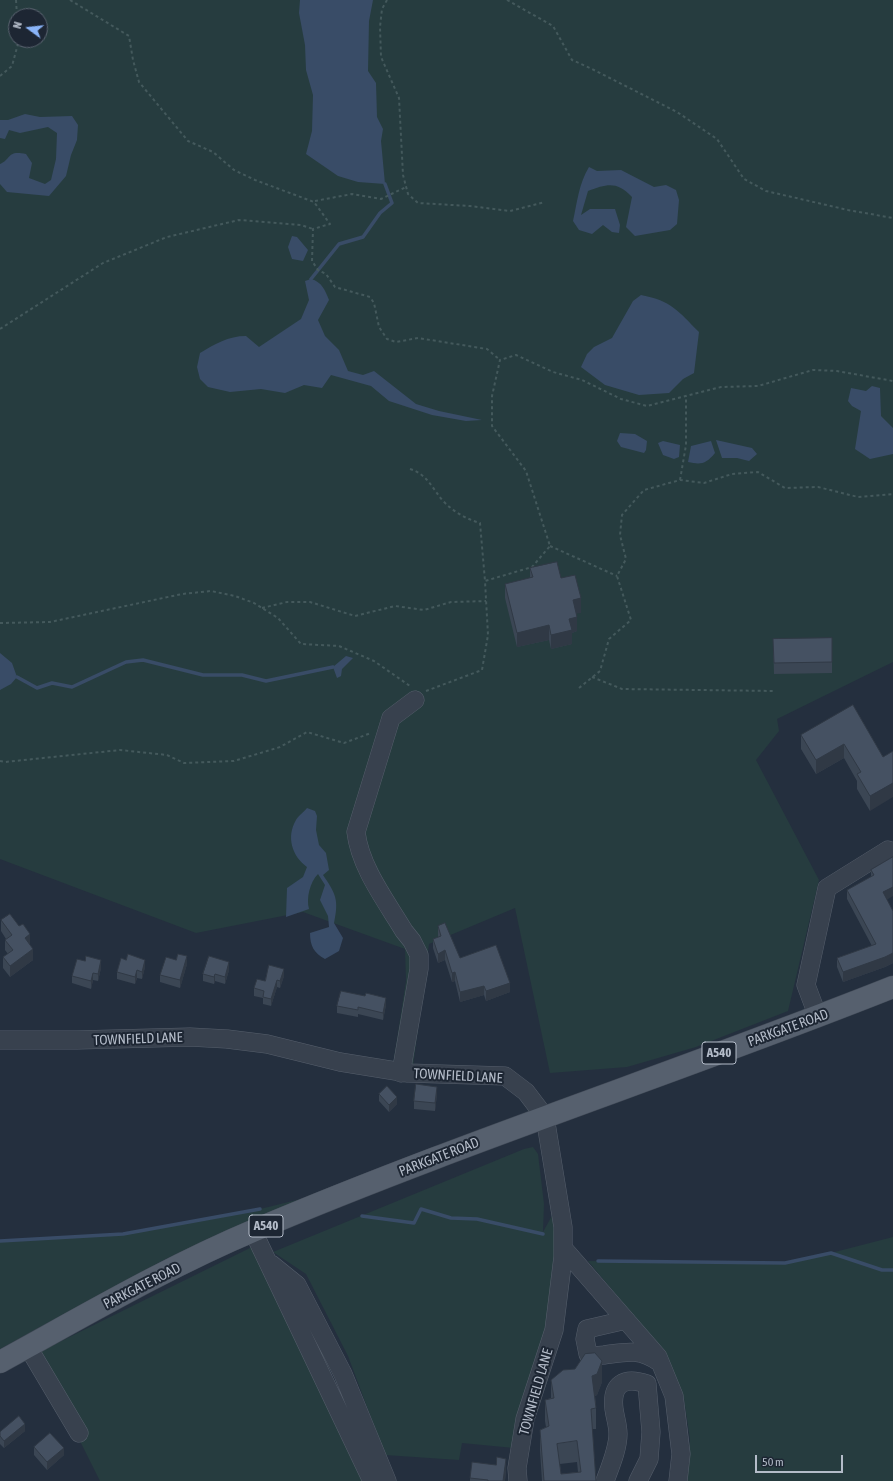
<!DOCTYPE html>
<html>
<head>
<meta charset="utf-8">
<style>
	body { margin:0 }
	#map { position:relative; width:893px; height:1481px; overflow:hidden; background:#242f3e; font-family:"Asap Condensed",sans-serif }
	canvas { display:block }
	.north { position:absolute; left:8px; top:8px; width:40px; height:40px; box-sizing:border-box; background:#1d2633; border:1px solid #59626f; border-radius:50%; rotate:285deg; font-size:11px; font-weight:700; line-height:16px; text-align:center; color:#b4bcc9 }
	.north::after { content:''; display:block; margin:auto; width:14px; height:18px; background:#8ab4f8; clip-path:polygon(50% 0,100% 100%,50% 72%,0 100%) }
	.scale { position:absolute; left:755px; top:1455px; width:88px; height:18px; box-sizing:border-box; border:2px solid #b4bcc9; border-top:0; padding-left:5px; font-size:12px; line-height:14px; white-space:nowrap; color:#b4bcc9; -webkit-text-stroke:3px #1d2633; paint-order:stroke }
</style>
</head>
<body>
<div id="map">
<canvas width="893" height="1481"></canvas>
<div class="north">N</div>
<div class="scale">50 m</div>
</div>
<script>
const g = document.querySelector('canvas').getContext('2d');
g.lineJoin = 'round';
function fill(path, color) { g.fillStyle = color; g.fill(path, 'evenodd'); }
function stroke(path, color, width, dash) { g.strokeStyle = color; g.lineWidth = width; g.lineCap = dash ? 'butt' : 'round'; g.setLineDash(dash || []); g.stroke(path); }
function write(font, color, halo, rows, align = 'center') {
  g.font = font + ' "Asap Condensed",sans-serif'; g.lineWidth = 4; g.setLineDash([]); g.textBaseline = 'middle'; g.strokeStyle = halo; g.fillStyle = color; for (const [text, x, y, turn = 0] of rows) {
    g.save(); g.translate(x, y); g.rotate((+turn || 0) * Math.PI / 180); g.textAlign = isNaN(turn) ? turn : align; if (halo) g.strokeText(text, 0, 0); g.fillText(text, 0, 0); g.restore();
  }
}
fill(new Path2D(`
	M0,0h893v662l-116,57 2,12 -23,29 63,120 -31,131 -92,36 -69,20 -77,6 -35,-165 -86,36 -17,130 -20,-3 14,-90 -1,-32 -102,-37 -107,21 -196,-74zM16,16h24v24h-24z
	M533,1147l5,7 6,50 -1,28 10,-18 2,35 -7,73 -34,126 -52,-5 -3,17 -74,-5 -37,-99 -42,-82 -33,-22 251,-103z
	M305,1198l-44,18 -97,44 -164,89v-108l123,-7 137,-25z
	M893,1237v244h-206l3,-42 -6,-40 -17,-43 -79,-95 197,2 46,-10z
	M252,1247l110,234h-262l-27,-54 -44,-70z`), '#263c3f');
fill(new Path2D(`
	M300,0h73l-4,21 -1,50 8,12 1,34 6,12 -2,12 4,43 -27,-2 -20,-6 -32,-22 6,-23 1,-36 -7,-25 -1,-25 -6,-32z
	M25,114l15,3 32,-1 6,9 -1,15 -6,15 -5,21 -17,20 -42,-4 -7,-8v-20c12,-5 6,-14 26,-10l6,9 -3,15 16,6 6,-4 5,-21 1,-26 -9,-6 -28,6 -11,-3 -4,9 -5,-1v-18h8z
	M589,167l8,4 24,-1 33,17 12,-2 10,5 3,10 -2,24 -7,6 -35,6 -9,-9 6,-30c-15,-16 -25,-13 -44,-6l-7,24 9,-6h25l5,16 -1,8 -7,-1 -9,-7 -11,9 -13,-4 -6,-9c4,-18 6,-38 16,-54z
	M292,236l5,1 11,13 -5,11 -11,-2 -4,-12z
	M311,279c11,3 14,11 18,21l-11,20 7,16 14,14 9,21 15,4 11,-4 42,33 23,7 43,9 -16,1 -34,-6 -43,-14 -18,-15 -40,-11 -9,13 -18,-3 -19,8 -24,-4 -31,3 -22,-5 -8,-8 -3,-12 3,-14c15,-9 28,-17 46,-17l13,11 42,-28 8,-19 -4,-19z
	M641,295c31,6 37,16 58,37l-5,41 -11,6 -14,14 -30,2 -34,-10 -24,-18 6,-13 7,-7 18,-9 21,-37z
	M872,386l8,2 1,28 12,12v26l-23,5 -15,-10 6,-38 -9,-5 -4,-5 3,-13 15,3z
	M620,433l15,1 12,7 -1,9 -2,3 -23,-6 -4,-6z
	M716,440l36,8 5,6 -8,7 -12,-3h-15z
	M663,441l17,4 -1,12 -5,2 -11,-4 -5,-12z
	M711,441l4,12c-9,11 -14,12 -27,9l3,-16z
	M0,653l12,10 5,14 -6,7 -11,6z
	M346,656l7,2 -11,11 -1,7 -4,2 -4,-11z
	M307,808l8,3 2,5 -1,14 3,15 7,8 3,17 -6,5c13,19 16,25 11,48l9,15 -4,13 -14,8c-11,-6 -15,-13 -15,-26l19,-6 -1,-11 -8,-16 5,-15 -7,-11c-8,8 -12,24 -9,35l-23,8 1,-29 16,-11 4,-10c-15,-11 -21,-30 -11,-47 2,-4 8,-8 11,-12z`), '#394c67');
stroke(new Path2D(`
	M311,279l28,-35 24,-7 17,-24 12,-10 -7,-19
	M17,677l20,11 15,-5 20,4 54,-25 17,-2 60,15h39l24,6 67,-14
	M362,1216l52,7 7,-14 30,9 26,1 66,15
	M0,1241l123,-7 137,-25
	M598,1261l187,2 46,-10 51,17h11`), '#394c67', 3.5);
const minor = new Path2D(`
	M818,1017l-12,-32 21,-97 61,-38 5,2
	M0,1040h77l113,-3 37,2 40,5 73,18 68,11 97,3 21,16 19,25 18,110v30l-9,73 -29,89 -8,49 1,13
	M401,1073l18,-104v-14l-7,-14 -8,-10c-18,-30 -44,-64 -48,-99l35,-114 24,-18
	M253,1231l119,250
	M563,1248l95,109 16,39 7,58 -3,27
	M271,1264l26,21 46,89 44,107
	M626,1320l-39,9 -2,10 3,15c5,3 10,1 16,1 22,-3 35,-7 55,7
	M28,1347l51,86
	M605,1481c5,-14 13,-32 13,-47 0,-9 -3,-17 -4,-25 -3,-25 10,-33 33,-25l4,48 -2,27 -11,22`);
const major = new Path2D(`
	M0,1362c84,-46 167,-95 255,-132 210,-89 427,-159 638,-243`);
stroke(minor, '#565f6c', 19);
stroke(major, '#414a57', 23);
stroke(new Path2D(`
	M16,0l1,16
	M70,0l59,36 4,24 6,22 49,59 25,11 21,18 21,10 59,22 16,22 -17,5 -1,32 6,9 8,4 9,13 35,10 4,6 5,24 8,12 9,3 22,-4 69,11 13,11
	M387,0l-5,9 -2,18 1,30 18,41 4,77 5,19 10,9 52,3 40,5 35,-9
	M507,0l46,26 19,34 18,8 87,44 40,27 27,40 22,12 82,19 45,8
	M0,76l12,-10 7,-26
	M315,201l37,-7 29,5 25,-12
	M0,329l103,-66 64,-26 72,-17 62,5 12,4
	M410,469c17,5 22,19 33,32 11,11 23,18 37,22l5,58
	M680,480l6,-35v-49
	M550,546l67,30
	M262,608l25,-6h23l45,14 40,-10 29,4 27,-8 35,-1
	M0,623l50,-1 132,-28 29,-3 24,5 19,7 24,15 23,26 38,2 35,15 36,25
	M592,677l30,12 153,2
	M579,688l21,-17 9,-32 22,-19 -14,-44 9,-17 -6,-24 2,-20 22,-25 36,-10 24,3 28,-9 26,-2 27,16 33,-1 40,10 35,-3
	M426,691l56,-21 6,-35 -3,-54 47,-14 18,-21 -24,-75 -34,-45v-30l8,-36 16,-5 37,17 29,8 39,19 26,7 74,-19 37,-1 55,-16 24,1 56,10
	M0,761l5,1 115,-12 47,5 17,8 50,-2 46,-14 27,-15 37,11 27,-10`), '#44595c', 2, [3, 3]);
stroke(minor, '#38414e', 18);
stroke(major, '#56606e', 22);
fill(new Path2D(`
	M530,568l31,10 20,35h-5l1,18 -5,2v11l-21,5 -2,-9 -32,7 -12,-49v-14l25,-6z
	M832,638v35l-58,1 -1,-35z
	M853,705l30,52 -13,54 -13,-22v-8l-13,-23 -28,16 -15,-25v-14z
	M871,870l22,41v52l-8,4 -42,15 -6,-15v-9l35,-12 -25,-47v-9l24,-13z
	M1,920l29,25 3,15 -23,17 -7,-9v-11l5,-3 -3,-4v-10l1,-1 -5,-8z
	M438,926l22,32 50,34 -24,9 -2,-6 -24,7 -5,-21 -3,1 -7,-22 -7,3 -5,-15v-9l5,-2z
	M187,964l-7,24 -20,-6v-7z
	M145,967l-3,12 -5,-1 -2,6 -18,-5v-7z
	M101,968l-3,13 -5,-1 -2,9 -19,-6v-7z
	M229,970l-4,14 -10,-3 -1,3 -11,-3v-7z
	M284,976l-4,12 -3,-1 -6,19 -8,-2v-6l-9,-2v-8l11,-7z
	M386,1005l-3,15 -25,-6v3l-21,-4v-7z
	M379,1094l18,10 -8,8 -10,-11z
	M437,1094l-2,17 -21,-2v-8z
	M551,1380l51,2 -5,13 -2,1 1,12v21h-4l4,52h-54l-2,-30v-21l6,-3 -1,-6v-21l6,-2zM577,1462l1,10 -17,2 -1,-10z
	M25,1431l-21,17 -4,-4v-12z
	M34,1447l30,8 -17,15 -13,-15z
	M506,1469l-1,12h-35v-3z`), '#3b4654');
fill(new Path2D(`
	M581,598v15l-8,1v-14z
	M577,617v14l-5,2v11l-21,5v-14l18,-16z
	M549,625v15l-32,7v-14z
	M844,744v14l-28,16v-14z
	M893,783v14l-23,14v-15z
	M893,887v9l-10,6v-10z
	M30,934v11l-5,4v-11z
	M33,949v11l-23,17v-11z
	M445,950v10l-7,3v-9z
	M893,953v10l-8,4 -42,15v-10z
	M187,956v8l-7,24v-8z
	M101,960v8l-3,13v-7z
	M145,960v7l-3,12v-7z
	M229,962v8l-4,14v-7z
	M284,969v7l-4,12v-7z
	M137,970v8l-2,6v-7z
	M455,972v9l-3,1v-9z
	M93,973v7l-2,9v-8z
	M215,974v7l-1,3v-7z
	M277,980v7l-6,19v-7z
	M510,983v9l-24,9v-10z
	M484,986v9l-24,7v-10z
	M386,998v7l-3,15v-7z
	M437,1087v7l-2,17v-8z
	M397,1097v7l-8,8v-7z
	M602,1361v21l-5,13 -5,2v-21z
	M25,1424v7l-21,17v-7z
	M64,1448v7l-17,15v-8z
	M506,1459v10l-1,12h-2z`), '#303945');
const building = new Path2D(`
	M557,562l4,16 14,-3 6,23 -8,2 4,17 -8,2 3,11 -21,5 -2,-10 -32,8 -12,-49 28,-7 -3,-9z
	M832,638v24l-58,1 -1,-24z
	M853,705l30,52 10,-6v32l-23,13 -13,-22 4,-2 -17,-28 -28,16 -15,-25z
	M893,857v30l-10,5 10,19v42l-8,4 -42,15 -6,-14 39,-14 -29,-54 27,-15 -3,-5z
	M10,914l9,12 4,-2 7,10 -5,4 8,11 -23,17 -7,-9 10,-7 -8,-10 7,-5 -11,-15z
	M445,923l15,35 36,-13 14,38 -24,8 -2,-5 -24,6 -5,-20 -3,1 -7,-23 -7,4 -5,-15 8,-3 -3,-10z
	M128,954l17,6 -3,12 -5,-2 -2,7 -18,-5 4,-14 5,2z
	M178,954l9,2 -7,24 -20,-5 6,-18 10,3z
	M86,956l15,4 -3,14 -5,-1 -2,8 -19,-5 5,-17 8,2z
	M209,956l20,6 -4,15 -10,-3 -1,3 -11,-3z
	M269,965l15,4 -4,12 -3,-1 -6,19 -8,-2 1,-6 -10,-3 3,-9 8,2z
	M341,991l24,5 1,-3 20,5 -3,15 -25,-6v3l-21,-4z
	M416,1084l21,3 -2,16 -21,-2z
	M387,1086l10,11 -8,8 -10,-11z
	M595,1353l7,8 -5,13 -5,2 4,32 -5,1 5,72h-52l-4,-51 9,-4 -4,-26 9,-2 -3,-18 12,-10 12,-1 10,-15zM577,1441l4,31 -20,2 -4,-30z
	M19,1416l6,8 -21,17 -4,-5v-4z
	M50,1433l14,15 -17,14 -13,-15z
	M497,1457l9,2 -3,22h-15v-1l-18,-2 2,-16 24,3z`);
fill(building, '#455162');
stroke(building, '#303945', 1);
for (const [x, y, w] of [
	[719,1053,34],
	[266,1226,34]
]) { const box = new Path2D(); box.roundRect(x - w / 2, y - 11, w, 22, 3); g.fillStyle = '#1d2633'; g.fill(box); stroke(box, '#b4bcc9', 1); }
write('bold 13px', '#b4bcc9', null, [
	["A540",719,1053],
	["A540",266,1226]
]);
write('14px', '#b4bcc9', '#1d2633', [
	["PARKGATE ROAD",788,1028,-20],
	["TOWNFIELD LANE",138,1039,-2],
	["TOWNFIELD LANE",458,1076,3],
	["PARKGATE ROAD",439,1157,-21],
	["PARKGATE ROAD",142,1286,-27],
	["TOWNFIELD LANE",536,1392,-74]
]);
</script>
</body>
</html>
